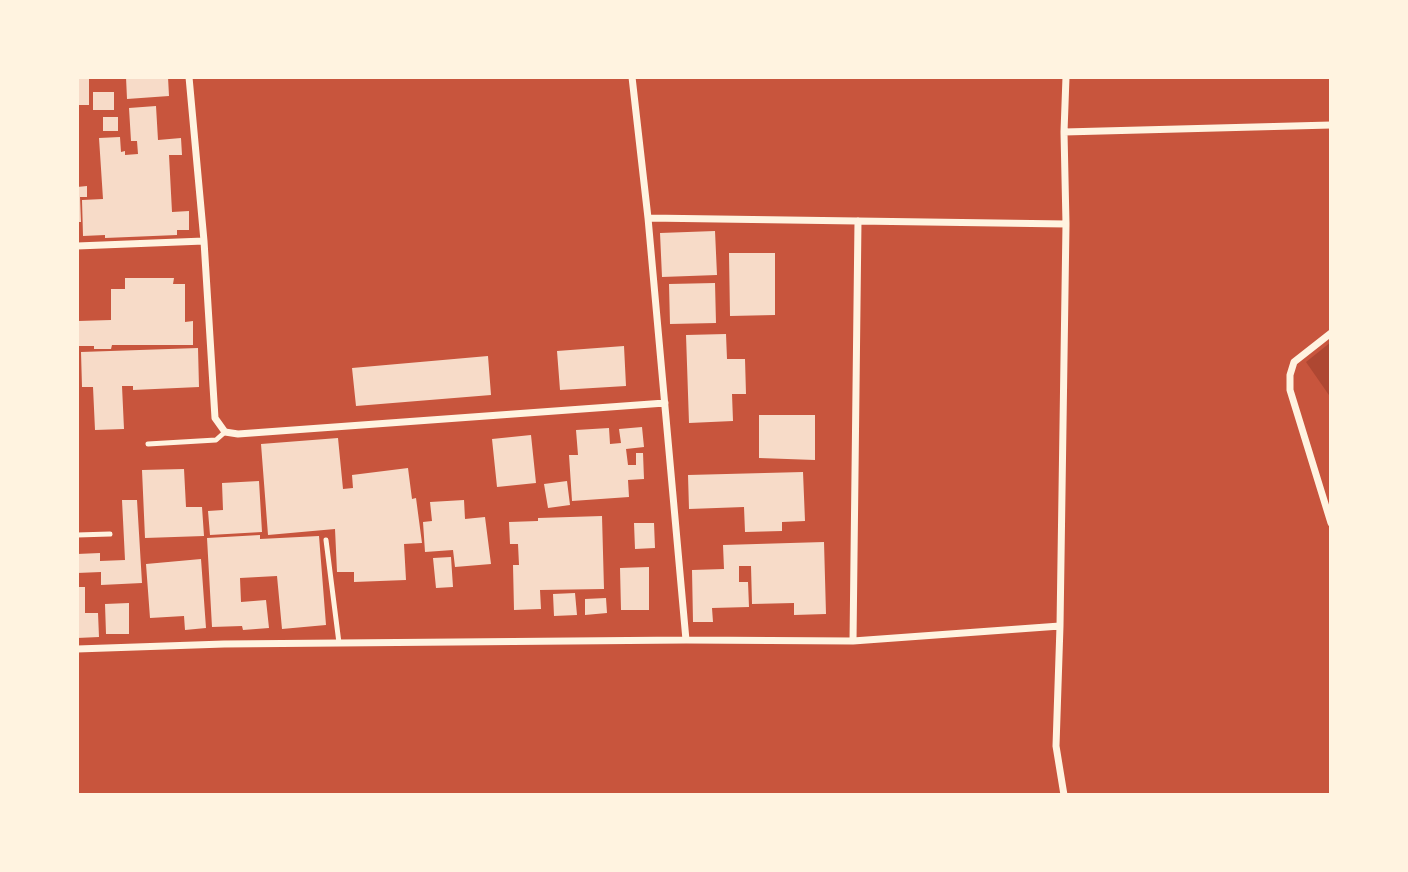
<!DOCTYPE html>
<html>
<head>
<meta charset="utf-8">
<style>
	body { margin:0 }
	#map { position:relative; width:1408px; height:872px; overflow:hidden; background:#c8553d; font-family:Arial,sans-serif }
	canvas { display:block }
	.frame { position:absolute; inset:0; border:79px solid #fff3e0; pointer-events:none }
</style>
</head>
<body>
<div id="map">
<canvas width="1408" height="872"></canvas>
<div class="frame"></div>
</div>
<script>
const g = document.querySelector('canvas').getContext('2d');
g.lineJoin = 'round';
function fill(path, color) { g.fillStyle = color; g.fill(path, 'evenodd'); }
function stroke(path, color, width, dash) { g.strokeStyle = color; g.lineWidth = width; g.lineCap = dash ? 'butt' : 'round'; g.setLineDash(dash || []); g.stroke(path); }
fill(new Path2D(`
	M1331,342v56l-25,-36z`), '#ae4732');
fill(new Path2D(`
	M77,77h12v28h-12z
	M126,77h42l1,19 -42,3z
	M93,92h21v18h-21z
	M156,106l2,34 23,-2 1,17h-13l3,57 17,-1v19h-12v5l-72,3v-3l-22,1 -1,-36 21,-1 -4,-61 21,-1 1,15 4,-1v4l13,-1 -1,-13h-6l-2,-33z
	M103,117h15v14h-15z
	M87,186v11h-7l1,25h-4v-35z
	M715,231l2,44 -55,2 -2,-44z
	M729,253h46v62l-45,1z
	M125,278h49l-1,6h12v38l8,-1v24h-81l-1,4h-17v-3h-16v-25l33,-1v-31h14z
	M715,283l1,40 -46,1 -1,-40z
	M726,334l1,25h18l1,35h-14l1,27 -44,2 -3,-88z
	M624,346l2,40 -66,4 -3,-39z
	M198,348l1,39 -66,3v-4h-11l2,43 -29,1 -2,-43h-11l-1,-35z
	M488,356l3,39 -135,11 -4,-38z
	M759,415h56v45l-56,-2z
	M642,427l2,20 -18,2 2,16h8v-12h7l1,26 -16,1 1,17 -57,4 -3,-46h9l-2,-25 33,-2 1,16 11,-1 -2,-14z
	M531,435l5,48 -39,4 -5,-48z
	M338,438l5,51 10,-1 -1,-13 56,-7 4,31 4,-1 6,45 -18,1 2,36 -52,2v-10h-17l-2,-43 -67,6 -7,-91z
	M184,469l2,38h16l2,29 -59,2 -3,-68z
	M803,472l2,49 -23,1v9l-37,1 -1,-25 -55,2 -1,-34z
	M259,481l3,51 -52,3 -2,-24 15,-1 -1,-27z
	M567,481l3,24 -22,3 -4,-24z
	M122,500h15l5,83 -41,2v-13l-24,1v-19l23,-1v8l25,-1z
	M464,500l1,19 20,-2 6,47 -36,3 -2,-17 -28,2 -2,-30 9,-1 -2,-19z
	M602,516l2,73 -64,1 1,19 -27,1 -1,-45h6l-1,-21h-8l-1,-22 29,-1v-3z
	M634,523h20l1,25 -20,1z
	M260,535v4l59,-3 7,89 -44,4 -5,-53 -37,2 1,24 25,-2 3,28 -26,2 -1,-4 -30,1 -5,-89z
	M824,542l2,72 -32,1v-12l-42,1 -1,-38h-12v16h9l1,25 -37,1 1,14h-20l-1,-52 32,-1 -1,-24z
	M451,557l2,30 -17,1 -3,-30z
	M201,559l5,69 -21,2 -1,-14 -34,2 -4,-54z
	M649,567v43h-28l-1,-42z
	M77,587h8v26h13l1,24 -22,1z
	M575,593l2,22 -23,1 -1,-22z
	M606,598l1,15 -22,2v-16z
	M129,603v31h-23l-1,-30z`), '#f7dbc8');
stroke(new Path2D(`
	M148,444l68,-4 9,-8
	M77,535l33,-1
	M326,540l13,103`), '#fff3e0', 5);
stroke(new Path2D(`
	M189,77l15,164 11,177 10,14 13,2 427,-31
	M632,77l16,141 38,422
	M1064,132l267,-7
	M648,218l418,6
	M77,246l127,-5
	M1331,333l-37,29 -4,13v15l41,133
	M853,641l5,-420
	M77,649l147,-5 462,-4 167,1 207,-15
	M1064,795l-8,-49 4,-120 6,-402 -2,-92 2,-55`), '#fff3e0', 7);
</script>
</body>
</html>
